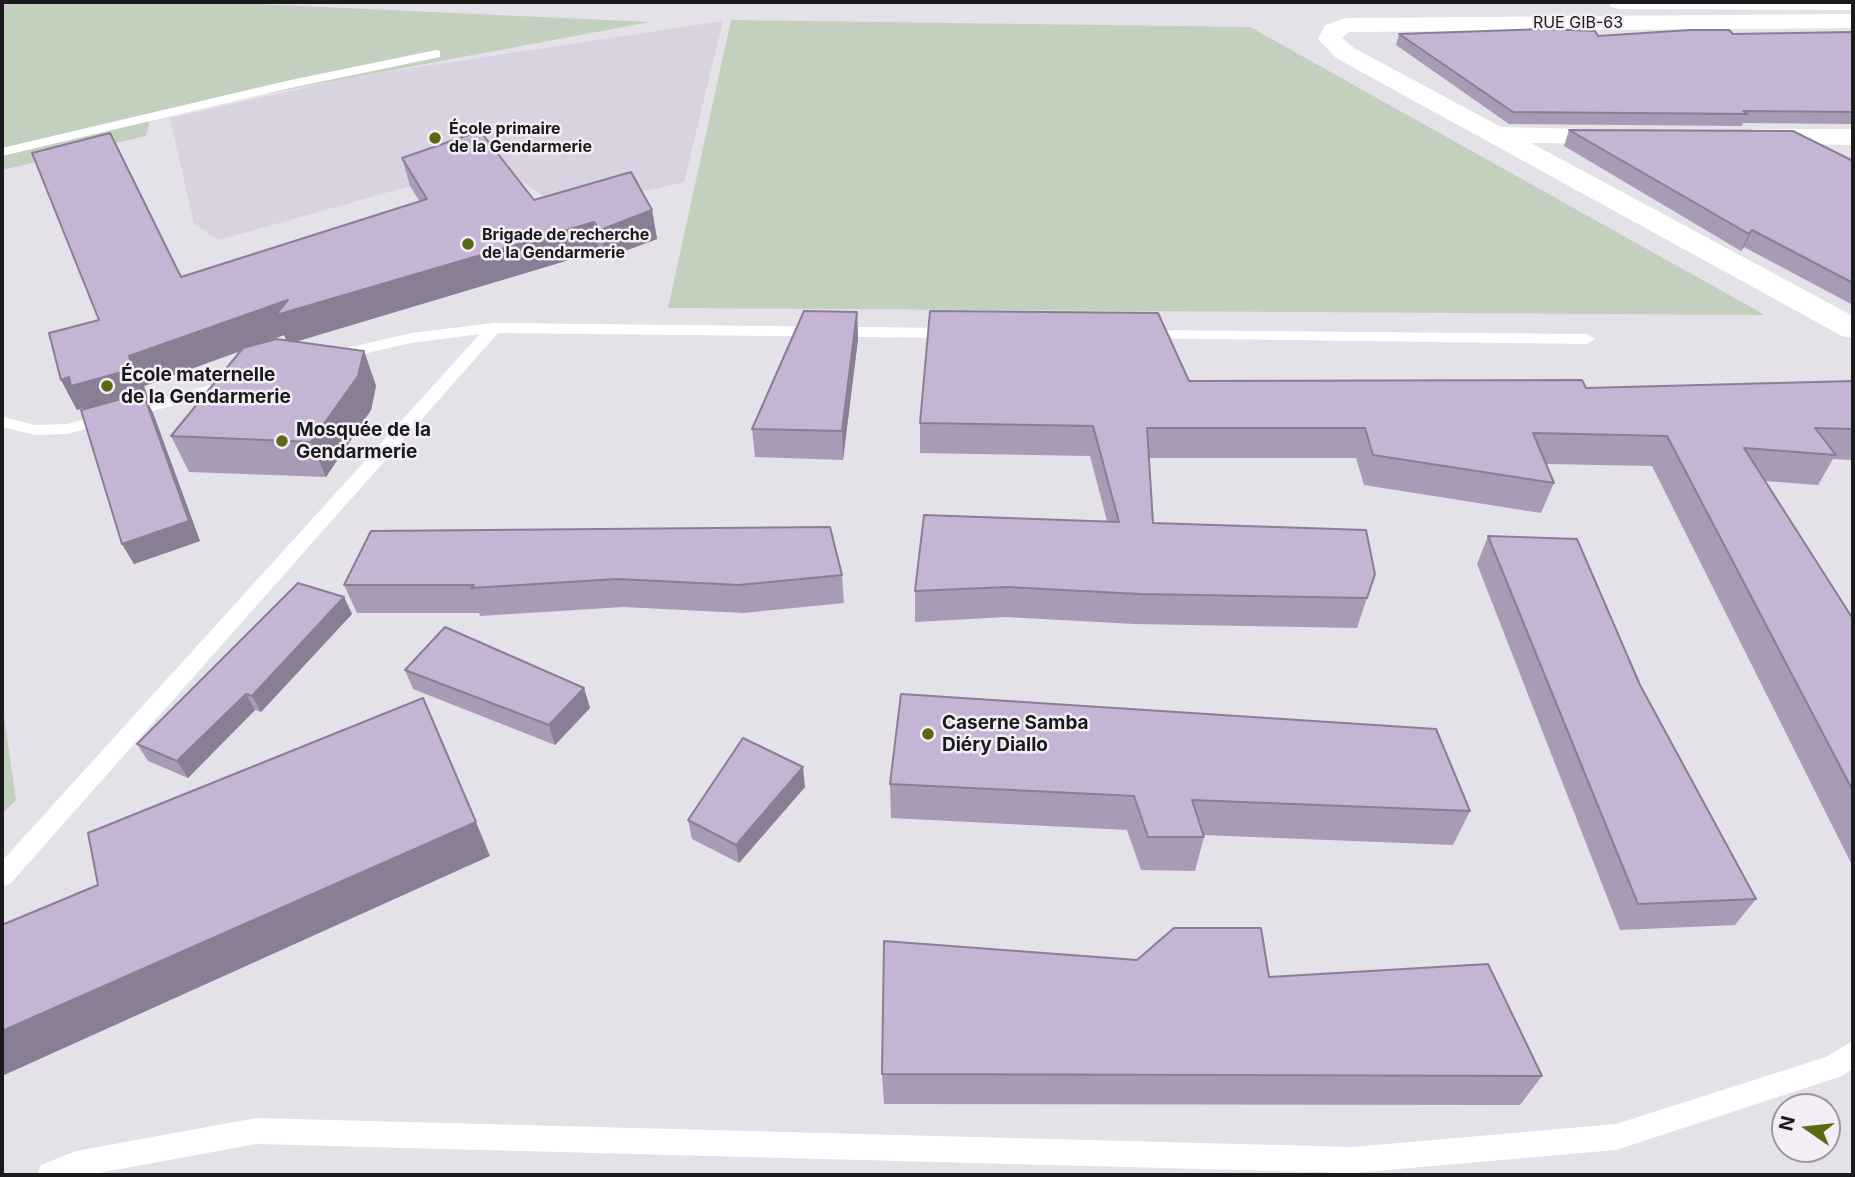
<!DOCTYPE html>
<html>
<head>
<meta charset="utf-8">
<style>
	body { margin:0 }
	#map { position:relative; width:1855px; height:1177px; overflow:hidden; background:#e5e1e9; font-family:Inter,sans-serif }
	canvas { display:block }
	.frame { position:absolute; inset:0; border:4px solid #1a191b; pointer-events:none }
	.north { position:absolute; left:1771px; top:1093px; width:70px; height:70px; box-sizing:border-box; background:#f3eef6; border:2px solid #9c999e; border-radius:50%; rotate:284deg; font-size:19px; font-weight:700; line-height:28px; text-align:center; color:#1a191b }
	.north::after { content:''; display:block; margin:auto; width:24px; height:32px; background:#5b6912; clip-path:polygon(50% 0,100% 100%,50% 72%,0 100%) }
</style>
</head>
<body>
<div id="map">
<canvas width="1855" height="1177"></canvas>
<div class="frame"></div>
<div class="north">N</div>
</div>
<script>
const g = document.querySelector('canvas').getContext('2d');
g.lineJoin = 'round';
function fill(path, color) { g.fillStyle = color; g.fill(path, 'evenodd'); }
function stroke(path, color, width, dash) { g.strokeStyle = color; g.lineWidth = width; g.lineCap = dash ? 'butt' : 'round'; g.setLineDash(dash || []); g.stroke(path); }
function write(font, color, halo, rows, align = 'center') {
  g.font = font + ' Inter,sans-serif'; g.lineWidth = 5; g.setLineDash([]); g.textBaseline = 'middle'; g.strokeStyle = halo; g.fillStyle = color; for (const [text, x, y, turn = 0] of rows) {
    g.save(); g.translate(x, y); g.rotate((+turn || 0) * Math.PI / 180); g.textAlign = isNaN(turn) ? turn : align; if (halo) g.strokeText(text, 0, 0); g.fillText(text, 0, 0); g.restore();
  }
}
fill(new Path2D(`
	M723,21l-39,161 -86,20 -47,-1 -64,-43 -77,28 -191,54 -25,-16 -24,-106 183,-41z`), '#d9d2e0');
fill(new Path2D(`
	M2,2h213l435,20 -499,93 -5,21 -144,34z
	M731,20l519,7 515,288 -1097,-7z
	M2,702l14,98 -14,14z`), '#c2d1bd');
fill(new Path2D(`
	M436,50l4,1v6l-154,32 -284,67v-8l284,-67z
	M494,323l459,5 8,5 -8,5 -455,-5 -488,551 -8,3v-26l478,-527 -69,9 -83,19 -6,-2v-6l89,-21z
	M1144,330l443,4 8,5 -8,5 -449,-6v-6z
	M232,379l6,1 2,4 -2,4 -171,46 -32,1 -33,-8v-10l33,8 32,-1z
	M1853,1041v27l-11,8 -226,74 -263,23 -1097,-29 -168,31h-51l4,-10 35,-14 180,-33 1097,29 263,-23 210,-67z`), '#fff');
fill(new Path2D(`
	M1853,14v14l-504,4 -7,6 12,10 147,79 128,3 4,6 -4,6 -9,2 -89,-1 322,173v22l-11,-2 -506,-278 -18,-19 7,-14 21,-7z
	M1754,129h99v16l-108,-2 -4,-6 4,-6z`), '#fff');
fill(new Path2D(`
	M1608,2h245v8l-234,-1 -8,-2z`), '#fff');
fill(new Path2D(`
	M1853,32v92l-110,-1 -1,3 -233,-2 -113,-79 3,-11 199,2z
	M1569,130l284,31v144l-109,-58 -3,4 -177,-105z
	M402,158l132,42 118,10 5,29 -51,19 -7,-7 -304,91 69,9 12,35 -5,24 -45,67 -137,-5 -18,-36 70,-85 -97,35 4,12 -2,1 7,14 47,128 -66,23 -12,-20 -38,-135 -1,-1 -6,2 -16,-30 38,-60 82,-43 239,-75 -10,-16zM284,335l3,6 -24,2z
	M857,312l1,27 -15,121 -88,-3 -3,-28z
	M1189,381l397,7 267,-7v79l-20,-1 -15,26 -53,-4 88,138v248l-201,-401 -106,-2 8,19 -13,30 -177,-28 -8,-27h-207l4,65 222,51 -18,54 -223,-4 -128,-7 -91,5v-31l192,-70 -17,-65 -170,-3v-30z
	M371,531l471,44 2,28 -101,10 -120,-6 -143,9 -1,-3h-122l-13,-28z
	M1488,536l152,149 116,214 -21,26 -115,5 -143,-366z
	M344,597l8,17 -91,98 -6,-2 -67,68 -40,-17 -11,-17z
	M405,670l179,18 6,20 -35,37 -142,-56z
	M890,784l580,27 -17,34 -250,-10 1,2 -9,34 -54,-1 -14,-40 -236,-12z
	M805,787l-66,76 -47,-24 -4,-19z
	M1269,977l273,99 -22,29 -636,-1 -2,-30z`), '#a99bb5');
fill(new Path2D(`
	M652,210l5,29 -51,19 -6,-28z
	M594,222l5,29 -311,93 -4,-9 -140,51 4,12 -2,1 7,14 47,128 -66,23 -12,-20 -34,-129 -5,-7 -6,2 -16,-30 227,-80z
	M1752,230l-8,17 -3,4 8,-17z
	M857,312l1,27 -15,121 -1,-29z
	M364,351l12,35 -5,24 -45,67 -15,-35z
	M344,597l8,17 -91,98 -9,-16z
	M584,688l6,20 -35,37 -6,-20z
	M246,694l9,16 -67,68 -11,-17z
	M803,767l2,20 -66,76 -3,-18z
	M476,822l14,34 -488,220v-45z`), '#8a7e94');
const building = new Path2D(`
	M1545,29l50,2 3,5 92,-6h39l4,4 120,-2v80l-110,-1 5,3 -235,-2 -114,-78z
	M1569,130l224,1 60,30v122l-101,-53 -3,4z
	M480,131l54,69 97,-28 21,38 -52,20 -6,-8 -318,93 12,-15 -159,56 4,13 -62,17 -2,-9 -8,3 -12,-47 50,-13 -67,-167 78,-20 71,144 246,-78 -25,-41z
	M804,311l53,1 -15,119 -90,-2z
	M930,311l228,2 31,68 393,-1 4,8 267,-7v48l-38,-1 21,27 -92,-7 109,171v172l-186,-355 -134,-3 21,50 -181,-28 -8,-27h-218l6,95 213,7 9,44 -8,24 -228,-4 -132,-7 -92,4 9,-76 195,7 -26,-96 -173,-3z
	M276,339l88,12 -6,25 -47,66 -140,-6 72,-88z
	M143,393l46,128 -67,23 -41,-134z
	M830,527l12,48 -103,10 -122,-6 -146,9 3,-3h-130l27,-54z
	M1488,536l89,3 63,146 116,214 -118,5z
	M298,583l46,14 -92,99 -6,-2 -69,67 -40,-17z
	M445,627l139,61 -35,37 -144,-55z
	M901,694l535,35 34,82 -278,-11 12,37h-56l-14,-41 -244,-12z
	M423,698l53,124 -474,209v-106l96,-40 -10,-52z
	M743,738l60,29 -67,78 -48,-25z
	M1174,928h87l8,49 219,-13 54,112 -660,-2 2,-133 253,19z`);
fill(building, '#c5b4d3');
stroke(building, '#8a7e94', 2);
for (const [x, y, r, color] of [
	[435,138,7,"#5b6912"],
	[468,244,7,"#5b6912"],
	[107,386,7,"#5b6912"],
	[282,441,7,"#5b6912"],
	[928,734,7,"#5b6912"]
]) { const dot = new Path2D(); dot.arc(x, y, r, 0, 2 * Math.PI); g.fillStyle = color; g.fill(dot); stroke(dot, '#f3eef6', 2.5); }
write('16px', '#1a191b', '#f3eef6', [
	["RUE GIB-63",1578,23]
]);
write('bold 16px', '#1a191b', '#f3eef6', [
	["École primaire",449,129],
	["de la Gendarmerie",449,147],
	["Brigade de recherche",482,235],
	["de la Gendarmerie",482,253]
], 'left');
write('bold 19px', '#1a191b', '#f3eef6', [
	["École maternelle",121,375],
	["de la Gendarmerie",121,397],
	["Mosquée de la",296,430],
	["Gendarmerie",296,452],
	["Caserne Samba",942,723],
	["Diéry Diallo",942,745]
], 'left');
</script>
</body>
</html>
